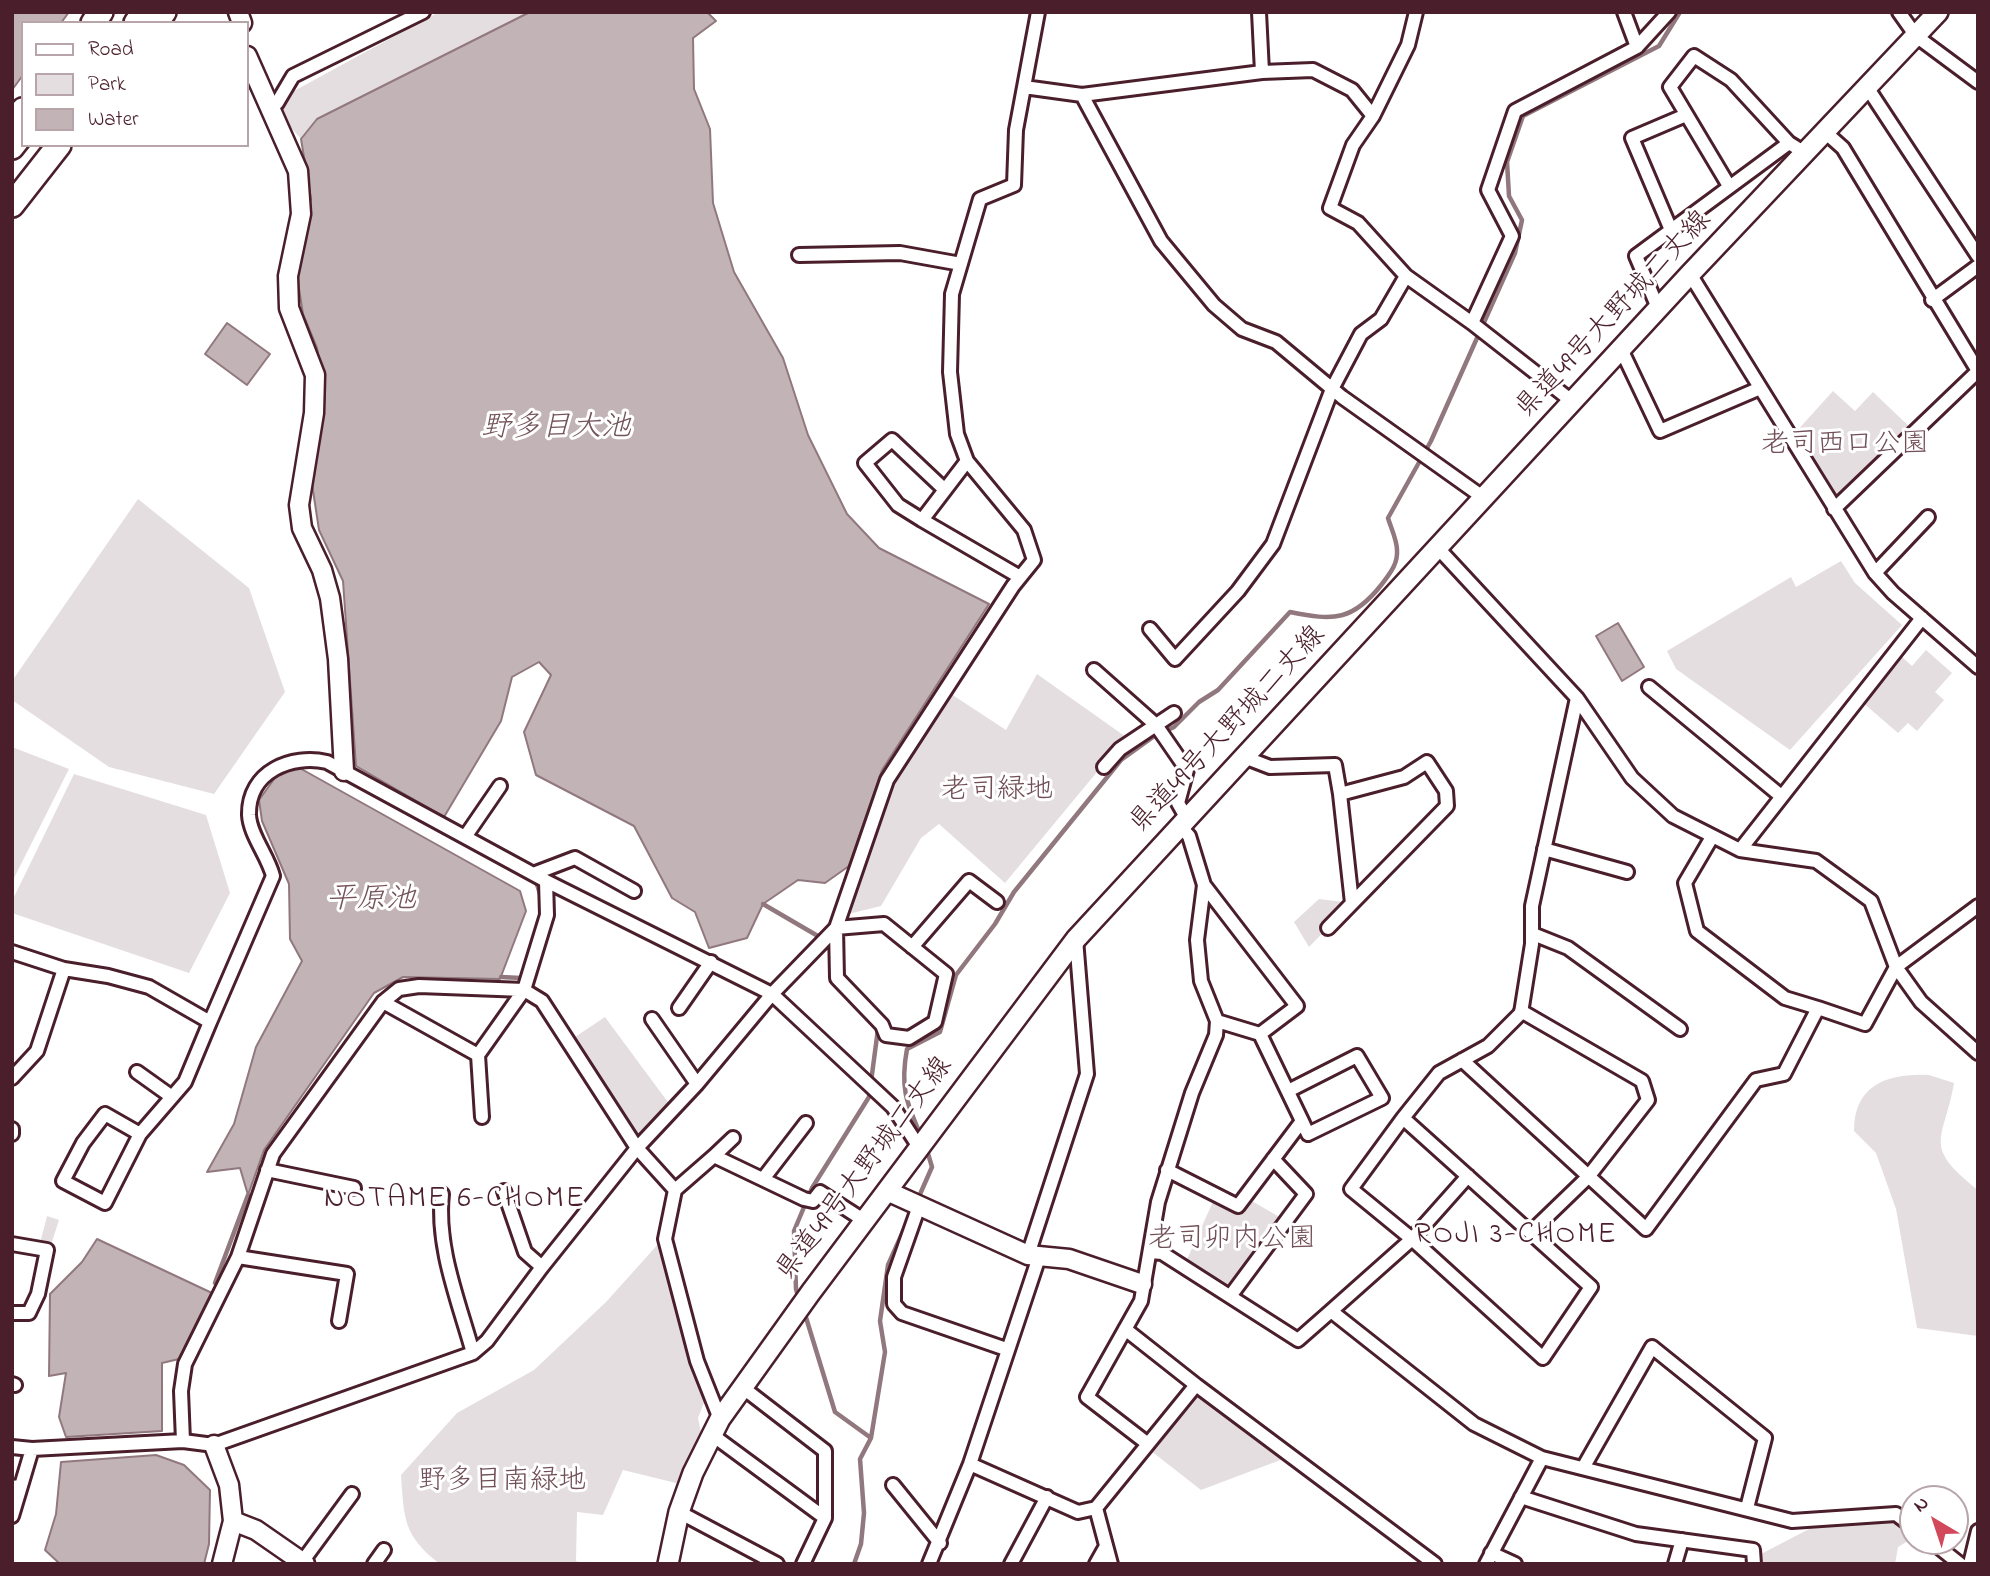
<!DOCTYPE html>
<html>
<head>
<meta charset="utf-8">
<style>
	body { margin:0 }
	#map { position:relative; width:1990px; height:1576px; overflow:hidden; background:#fff; font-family:"Indie Flower",sans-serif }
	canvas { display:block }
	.frame { position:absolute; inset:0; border:14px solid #4a1f2b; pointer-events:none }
	.legend { position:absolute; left:21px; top:21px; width:228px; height:126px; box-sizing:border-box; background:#fff; border:2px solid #b7a5aa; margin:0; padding:9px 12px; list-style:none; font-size:21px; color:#4a1f2b }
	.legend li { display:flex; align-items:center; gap:14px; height:35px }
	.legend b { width:35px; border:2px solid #b7a5aa }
	.north { position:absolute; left:1899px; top:1485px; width:70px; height:70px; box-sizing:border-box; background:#fff; border:2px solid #b7a5aa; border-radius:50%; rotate:321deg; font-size:19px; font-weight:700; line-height:28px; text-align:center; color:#4a1f2b }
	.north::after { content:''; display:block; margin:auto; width:24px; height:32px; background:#d1495b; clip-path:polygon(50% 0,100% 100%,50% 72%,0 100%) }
</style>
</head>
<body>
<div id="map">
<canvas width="1990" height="1576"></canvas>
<div class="frame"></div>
<ul class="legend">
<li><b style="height:9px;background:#fff"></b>Road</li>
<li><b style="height:19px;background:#e5dee0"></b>Park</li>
<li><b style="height:19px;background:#c1b3b6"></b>Water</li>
</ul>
<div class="north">N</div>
</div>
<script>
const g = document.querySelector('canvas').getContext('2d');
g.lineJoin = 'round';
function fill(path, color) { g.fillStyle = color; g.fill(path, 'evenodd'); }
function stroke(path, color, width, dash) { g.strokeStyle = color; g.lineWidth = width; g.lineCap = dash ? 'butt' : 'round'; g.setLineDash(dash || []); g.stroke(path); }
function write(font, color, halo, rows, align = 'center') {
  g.font = font + ' "Indie Flower","Klee One",sans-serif'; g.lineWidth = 6; g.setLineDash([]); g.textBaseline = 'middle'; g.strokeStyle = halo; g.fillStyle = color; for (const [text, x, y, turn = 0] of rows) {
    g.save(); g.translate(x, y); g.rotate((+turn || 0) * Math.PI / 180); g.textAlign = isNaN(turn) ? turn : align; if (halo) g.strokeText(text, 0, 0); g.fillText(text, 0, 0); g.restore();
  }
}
fill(new Path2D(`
	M439,12h97l-235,127 -31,-35z
	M1833,391l22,20 18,-19 40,38 -74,69 -44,-66z
	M138,499l111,89 36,104 -71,102 -105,-27 -97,-67v-19z
	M1841,561l14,22 47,42 -112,125 -114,-81 -9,-18 124,-74 5,10z
	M1926,650l26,23 -17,19 9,8 -27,31 -9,-8 -10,10 -36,-31 40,-45 10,9z
	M1037,674l89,63 -121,146 -66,-59 -18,14 -40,68 -41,10 47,-136 58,-90 61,40z
	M12,747l57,22 -57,113z
	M74,774l132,41 24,78 -41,80 -177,-60v-12z
	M1319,899l33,4 -43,44 -15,-25z
	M605,1017l68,92 -36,39 -68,-107z
	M1929,1075l25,8c-10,58 -33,62 24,107v146l-61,-8 -21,-119 -20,-56 -22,-22c0,-47 35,-58 75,-56z
	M1216,1195l22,11 7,-9 43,25 -57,73 -47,-29z
	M47,1216l12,4 -8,25 -11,-2z
	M660,1242l12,56 33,102 -7,18 3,14 -21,52 -57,-14 -20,45 -26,-3 -1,49 9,3h-145c-37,-28 -36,-46 -39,-89l56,-62 77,-43 72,-68z
	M1196,1385l95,71 -90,34 -55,-43z
	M1895,1519l18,15v4l-15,9 -3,17h-132l-2,-10 50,-26z`), '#e5dee0');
const water = new Path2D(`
	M12,12h57l-8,11h-38v52l-11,15z
	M530,12h177l9,9 -23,17 1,51 16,40 3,74 21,69 49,86 25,77 39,79 32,34 110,56 -107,166 -33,96 -24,17 -27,-3 -35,24 -16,34 -38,10 -14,-36 -23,-14 -38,-72 -98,-51 -12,-43 27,-57 -12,-13 -27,15 -11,44 -57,96 -88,-51 -13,-185 -24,-51 -7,-46 13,-88 -8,-48 -14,-34 -7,-44 15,-71 -10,-60 16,-20z
	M227,323l43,31 -23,31 -42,-31z
	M1618,623l26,44 -22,14 -26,-45z
	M296,766l224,125 6,20 -26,68 -97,-2 -29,16 -110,157 -16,45 -8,-27 -33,4 27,-48 22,-77 46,-86 -12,-22 -1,-55 -27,-63 -3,-21 18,-25z
	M97,1239l115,54 -33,66 -17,4v68l-96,6 -7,-20 7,-44 -17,3 1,-82 32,-32z
	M156,1455l28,10 26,25 -1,54 -5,20h-144l-15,-14 11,-36 5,-52z`);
fill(water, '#c1b3b6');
stroke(water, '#91787e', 2);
stroke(new Path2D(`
	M536,881l5,16
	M763,904l60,35
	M501,977l20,1 4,-5
	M921,1136c-15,-34 -21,-49 -14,-87l33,-17 16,-57 39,-51 19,-32 107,-132 32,-23 21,-10 25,-25 19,-12 72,-78c44,9 63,9 92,-28 8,-11 16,-20 15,-34 0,-10 -6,-22 -9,-32l43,-77 84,-188 7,-33 -13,-24 -2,-34 16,-46 136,-70 21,-34
	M917,1201l15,-34 -6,-20
	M215,1283l33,-88
	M799,1300l-3,-11 -2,-58 18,-43 57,-91 9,-68
	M804,1311l31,101 36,26
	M854,1564l7,-20 3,-31 -4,-54 11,-21 14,-86 -5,-31 8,-56 25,-56`), '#91787e', 4.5);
const street = new Path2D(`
	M1259,12l3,60
	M1899,12l17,24 62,46
	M1637,47l32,-35
	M1024,87l58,8 180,-23 51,-2 39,20 21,26 35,-71 8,-33
	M1867,87l111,169
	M1082,95l79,146 53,64 28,24 34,13 66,55 142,101
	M270,104l7,-1 16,-27 130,-64
	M1373,116l-20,29 -23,63 28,15 48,53 66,47
	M1825,132l18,16 135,223
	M1729,186l-59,-99 24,-31 37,24 58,63 16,10
	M1671,230l-39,-92 54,-23
	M799,255l101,-2 61,11
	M1690,274l185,299 18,20 85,74
	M1932,300l46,-34
	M1658,308l-22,-52 153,-113
	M1621,349l39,82 98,-42
	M1573,402l-101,-79 40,-87 -24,-46 27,-79 122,-64 -13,-35
	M945,490l-53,-50 -27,23 33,42 24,15 45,-59
	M1834,509l144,-138
	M922,520l98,57
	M1437,547l140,151 55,80 41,38 67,34 76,11 55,40 25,66 25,35 57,51
	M1875,573l53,-56
	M1150,629l25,30 63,-68 35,-47 59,-155 29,-55 20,-15 25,-43
	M1094,670l62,55 31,45 -9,33 8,14
	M1649,687l132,109
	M1244,757l26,10 65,-2 5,29 64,-17 23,-15 19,29 1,15 -119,122
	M1104,767l16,-18 54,-36
	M1340,794l12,109
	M465,837l35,-51
	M1712,837l-27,46 12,48 88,67 33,10
	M1544,849l83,23
	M1740,850l182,-232
	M533,874l42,-16 59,33
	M1204,885l93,121 -37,28 -43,-13
	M1533,934l35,14 112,81
	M912,947l57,-66 28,21
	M12,952l52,17 44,7 41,11 61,35 63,-146c-5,-20 -23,-41 -24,-61 -1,-44 43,-61 78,-53l219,119 226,113 121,113 26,40
	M383,1002l95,53
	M679,1008l32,-46
	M1521,1011l121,70 6,19 -60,77 -57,55
	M652,1019l45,65
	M1260,1034l42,87 6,13 74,-36 -25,-42 -69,35
	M1462,1060l184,169 110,-149 28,-6 34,-66 47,16 31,-57 82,-61
	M137,1072l35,25
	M12,1078l25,-27 27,-82
	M482,1117l-4,-62 46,-65 23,-75 -1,-34
	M1403,1118l188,169 -48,71 -131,-119 -61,-50z
	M1403,1118l36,-45 49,-27 33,-33 11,-69v-38l45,-208
	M12,1129v5
	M140,1134l-35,-20 -22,29 -20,38 42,22 35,-69 45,-52 25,-60
	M714,1156l19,-18
	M267,1170l87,18
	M1167,1170l71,36 64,-85
	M1468,1176l-56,63 -81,72 143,113 68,34
	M763,1179l43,-56
	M675,1190l-10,49 32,122 23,58
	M504,1191l21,61 17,15
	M442,1194c-6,53 17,108 31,159
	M919,1206l-25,71v27l8,9 104,36
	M12,1244l35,6 -9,44 -9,19h-17
	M1151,1252l11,1 136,87 33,-29
	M1028,1255l59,-181 -11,-135
	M238,1257l109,17 -8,47
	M1231,1295l75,-101 -33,-35
	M12,1384l3,1
	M1196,1385l239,179
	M742,1387l83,64v67l-22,46
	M711,1434l114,84
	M183,1441l-2,-50 4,-27 53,-107 35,-103 110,-152 16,-13 20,-3 105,4 18,11 95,147 38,42 39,-34 90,43 9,2 7,-9 45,29
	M1148,1444l-61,-47 54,-96 17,-99 34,-109 24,-58 1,-14 -16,-40 -4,-41 7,-55 -15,-49 -10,-11
	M12,1447l20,2
	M970,1464l108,48 18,-4
	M1583,1468l69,-121 113,91 -18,70
	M893,1485l47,58
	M12,1487l9,-1 11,-37 151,-8 31,4 259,-92 14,-12 55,-74 95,-119 60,-64 75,-90 64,-66 48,-4 62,50 -11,48 -26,16 -23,-3 -4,-10 -45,-47 -1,-50 51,-148 126,-194 21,-26 -10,-30 -57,-69 -10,-27 -7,-62 2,-78 28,-95 34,-14 2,-55 22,-118
	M1521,1497l115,37 117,16 1,14
	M679,1512l98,52
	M12,1516l9,-30
	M1931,1541l29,23
	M1491,1553l24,11
	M302,1562l50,-68
	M374,1564l10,-14
	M929,1564l41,-100 69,-207
	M1011,1564l36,-67
	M1096,1564l9,-16
	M1111,1564l-15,-56 100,-123 -71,-56
	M1486,1564l56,-106 250,63 104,-7 17,13
	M1675,1564l7,-24
	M1970,1564l8,-33`);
const secondary = new Path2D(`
	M238,12l4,11
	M247,56l51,115 3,43 -13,62 1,32 26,67 -1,38 -15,92 3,23 20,42 8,28 8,61 6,112
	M887,1191l141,64 41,4 73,25
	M214,1445l15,40 4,36 -11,43
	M233,1521l23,9 49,34`);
const primary = new Path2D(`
	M668,1564l11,-52 14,-39 27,-54 91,-127 265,-353 614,-665 248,-262`);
const highway = new Path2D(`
	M93,23l8,-11
	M136,23l8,-11
	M156,23l8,-11
	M12,124l11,-14
	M12,147l11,-14
	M12,205l47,-60`);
stroke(street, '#4a1f2b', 18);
stroke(secondary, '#4a1f2b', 23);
stroke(primary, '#4a1f2b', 24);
stroke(highway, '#4a1f2b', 28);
stroke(street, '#fff', 12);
stroke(secondary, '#fff', 18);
stroke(primary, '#fff', 19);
stroke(highway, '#fff', 23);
write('28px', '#4a1f2b', '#fff', [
	["県道49号大野城二丈線",1615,316,-47],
	["県道49号大野城二丈線",1229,731,-47],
	["県道49号大野城二丈線",866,1170,-53]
]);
write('28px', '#714f58', '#fff', [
	["老司西口公園",1845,446],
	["老司緑地",997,792],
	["老司卯内公園",1232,1241],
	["野多目南緑地",502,1483]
]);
write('italic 30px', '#74535c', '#fff', [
	["野多目大池",556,430],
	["平原池",371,902]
]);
g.letterSpacing = '2px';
write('30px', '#4a1f2b', '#fff', [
	["NOTAME 6-CHOME",455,1201],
	["ROJI 3-CHOME",1516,1237]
]);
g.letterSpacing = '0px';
</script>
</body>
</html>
